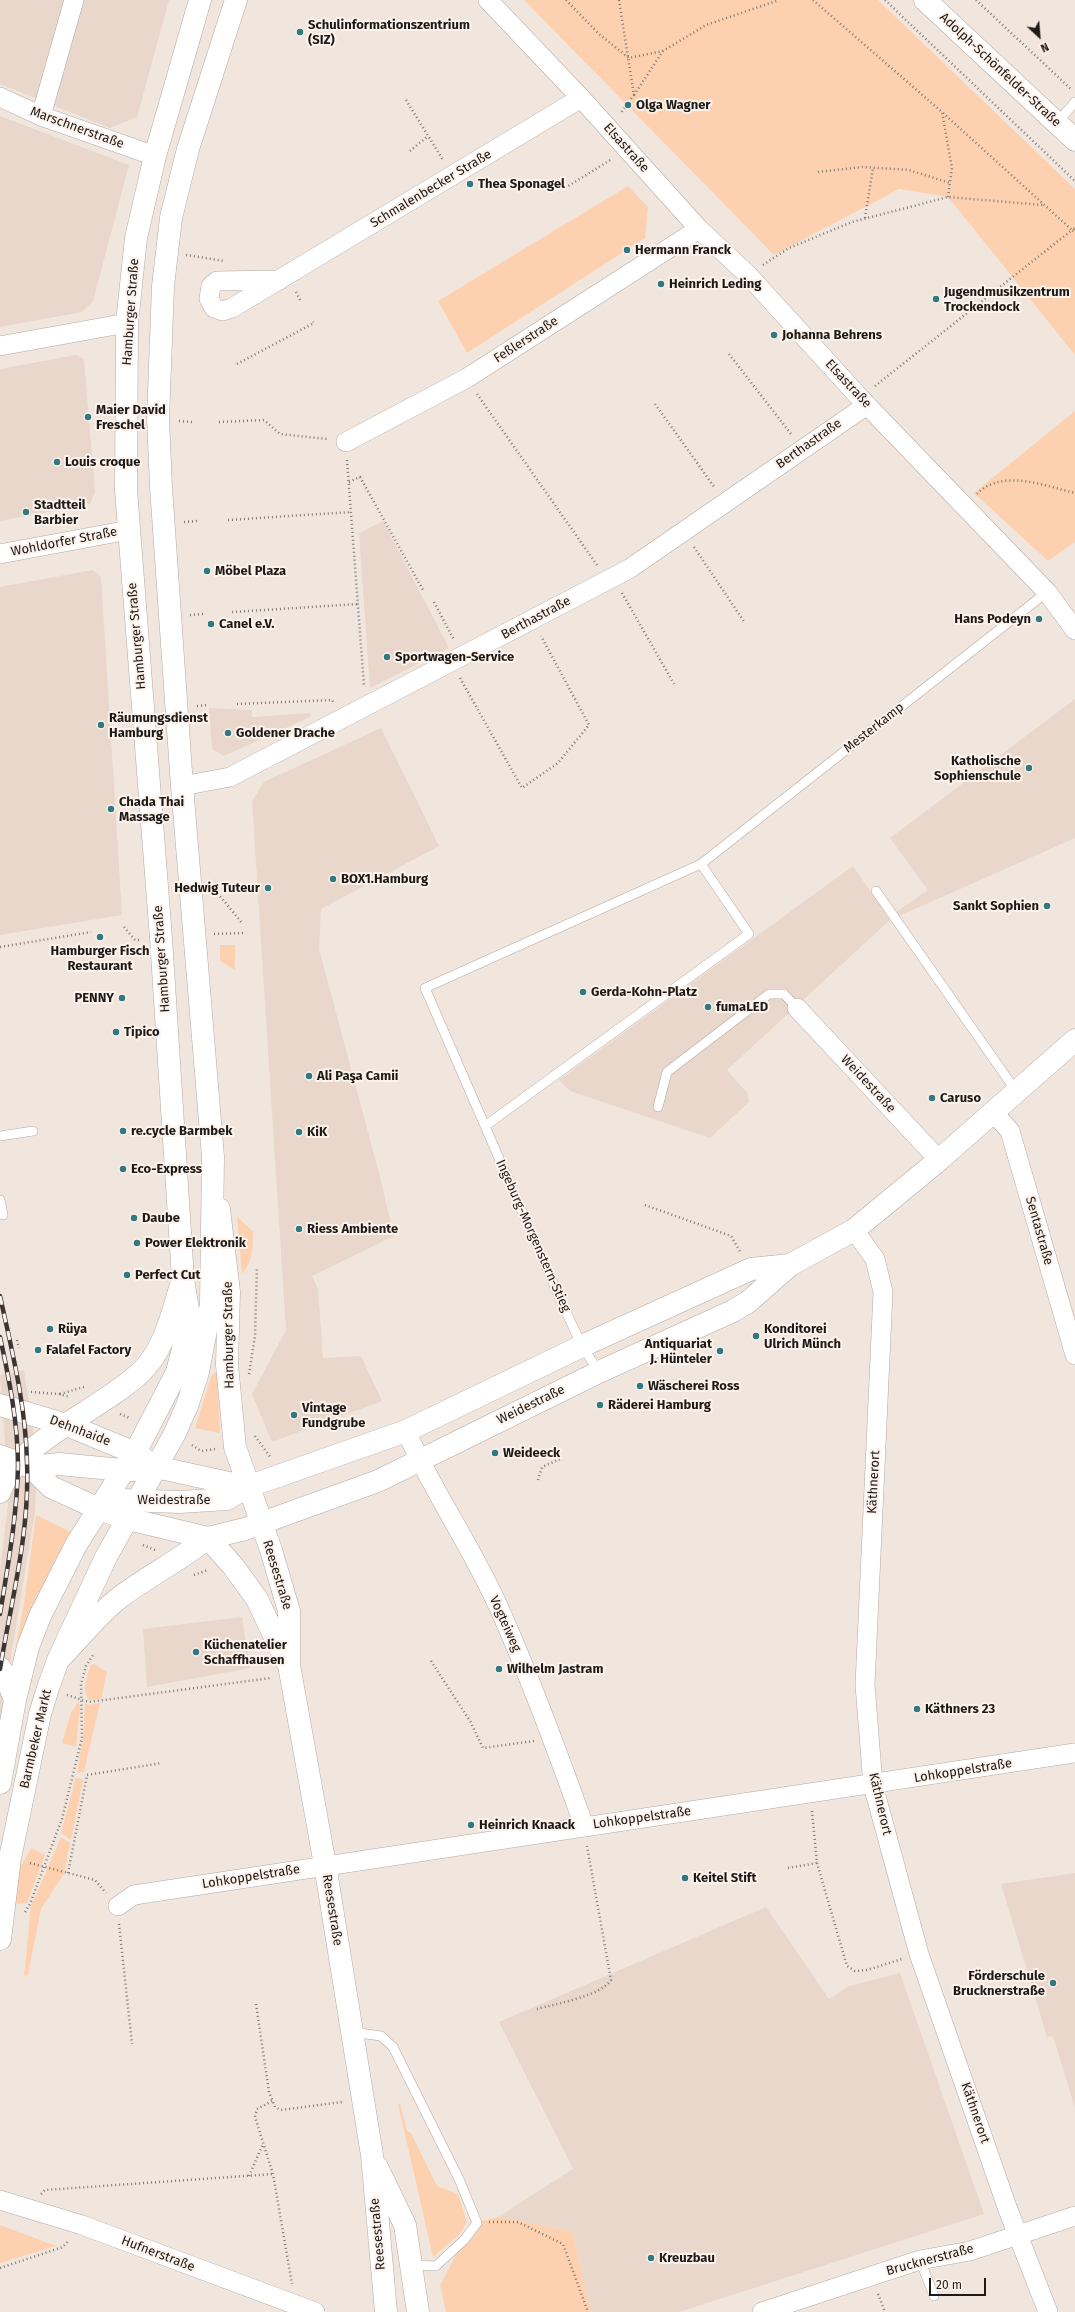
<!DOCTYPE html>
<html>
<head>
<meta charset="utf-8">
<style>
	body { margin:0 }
	#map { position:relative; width:1075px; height:2312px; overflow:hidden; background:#f1e6de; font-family:"Fira Sans",sans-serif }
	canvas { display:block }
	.north { position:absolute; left:1019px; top:16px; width:40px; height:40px; -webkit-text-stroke:3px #fef3ec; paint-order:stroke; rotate:154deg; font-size:11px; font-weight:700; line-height:16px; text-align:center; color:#1c1916 }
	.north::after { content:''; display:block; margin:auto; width:14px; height:18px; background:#1c1916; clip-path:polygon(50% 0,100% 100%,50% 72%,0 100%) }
	.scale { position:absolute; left:929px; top:2278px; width:57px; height:18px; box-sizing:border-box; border:2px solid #1c1916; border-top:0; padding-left:5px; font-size:12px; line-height:14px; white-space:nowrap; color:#1c1916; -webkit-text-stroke:3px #fef3ec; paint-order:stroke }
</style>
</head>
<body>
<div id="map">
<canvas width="1075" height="2312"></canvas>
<div class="north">N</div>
<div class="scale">20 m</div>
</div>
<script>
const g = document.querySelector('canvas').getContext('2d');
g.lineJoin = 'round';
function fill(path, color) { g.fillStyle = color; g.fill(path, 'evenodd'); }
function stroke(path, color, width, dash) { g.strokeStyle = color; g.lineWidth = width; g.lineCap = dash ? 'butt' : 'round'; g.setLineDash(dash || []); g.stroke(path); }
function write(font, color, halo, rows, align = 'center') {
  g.font = font + ' "Fira Sans",sans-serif'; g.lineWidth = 4; g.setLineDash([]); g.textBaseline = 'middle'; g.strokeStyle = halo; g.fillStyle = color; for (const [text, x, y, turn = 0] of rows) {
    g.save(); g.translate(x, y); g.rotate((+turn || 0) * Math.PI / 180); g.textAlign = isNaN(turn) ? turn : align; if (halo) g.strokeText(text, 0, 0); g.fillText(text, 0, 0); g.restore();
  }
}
fill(new Path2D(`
	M0,0h169l-32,117 -27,11 -110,-44z
	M0,116l129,49 -36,136 -11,11 -82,15z
	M76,355l8,4 11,133 -5,12 -90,17v-152z
	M383,521l66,127 -79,40 -11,-155z
	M93,570l8,7 21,338 -122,20v-348z
	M1075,699v139l-176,78 -3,-4 32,-22 -38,-52z
	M209,708l43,2v7l58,-4v4l-86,39 -12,-7z
	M381,728l58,118 -118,63 -2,40 60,224 15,63 -82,40 6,13 5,69 38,-2 21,45 -110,41 -20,-48 34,-64 -34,-529 12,-19z
	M853,866l37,54 -163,150 21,24 -1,2 3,5 -40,37 -140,-47 -11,-11z
	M24,1370l9,59 4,41 -2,42 -35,210v-152l9,-74 -9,-121z
	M242,1617l8,51 -103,19 -4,-58z
	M1075,1873v235l-22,-72 -6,1 -46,-153z
	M766,1907l63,92 20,-13 51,-13 84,241 -305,98h-88l-19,-81 -74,-14 75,-48 -74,-147z`), '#e8d7ca');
fill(new Path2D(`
	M524,0h354l197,189v166l-127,-158 -49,-8 -125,66z
	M628,186l20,21 -3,31 -178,115 -29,-52z
	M1075,411v131l-27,19 -74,-68z
	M220,945h15v25l-15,-9z
	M237,1217l16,14c0,17 0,30 -11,43z
	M217,1372l3,61 -25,-5 17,-54z
	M36,1515l35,17 -22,40 -38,101 13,-70z
	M94,1664l13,8 -6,27 -12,1c-8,-10 -2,-24 2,-35z
	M79,1701l1,6 -4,40 -14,-4 9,-30z
	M85,1703l4,2 11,-2 -16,69 -7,1 6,-35z
	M76,1777l7,3 -12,60 -10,-7z
	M61,1837l9,6 -6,31 -23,35 -13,66 -4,1 7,-70z
	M31,1848l14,7 -18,48 -12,1 5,-36z
	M398,2104h2l7,27 4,2 26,53 21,8 9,28 -8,13 -26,22z
	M498,2217l74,14 19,81h-145l-6,-27 24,-45 14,-18z
	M0,2225l56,21 -56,17z`), '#fdd1b0');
const service = new Path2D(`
	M1057,123l18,-21
	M876,891l140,200
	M658,1107l9,-35 102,-78h15l13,14
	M485,1126l264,-192 -48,-70
	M0,1136l33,-5
	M0,1200l3,15
	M599,1372l-17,-26 -21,-45 -136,-313 276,-124 346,-272
	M352,2032l29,4 12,11 66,132 18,44 -13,17 -28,26 -25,-1
	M920,2260l14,36`);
const minor = new Path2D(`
	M488,0l93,98 118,131 49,46 112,123 187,194 28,38
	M0,97l41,19 114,40
	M41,116l33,-116
	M280,280l-63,1 -6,5 -2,13 5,9 9,3 9,-3 349,-210
	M0,346l127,-23
	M346,442l121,-64 232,-149
	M0,554l129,-24
	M182,786l48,-9 399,-208 238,-164
	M797,1008l142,152
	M993,1112l17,19 65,224
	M854,1230l21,29 8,33 -18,393 8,100 46,169 88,253 41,105
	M406,1431c27,61 66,116 93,177 32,71 59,145 85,218
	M118,1906l16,-11 941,-142
	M0,2200l82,25 233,87
	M762,2312l158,-52 50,-9 105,-35`);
const tertiary = new Path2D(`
	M99,1509l22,-9 59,2 47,-3 20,-12 159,-56 176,-85 169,-77 39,-4
	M208,1538l37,-9 133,-48 221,-109 134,-61 15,-9 42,-37 64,-35 85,-70 136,-120`);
const secondary = new Path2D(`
	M925,0l150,140
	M219,1209l10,83 -2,73 8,82 36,103 18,61v54l36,200 47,290 14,157
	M0,1405l67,20 68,28 21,14 91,20
	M0,1456l31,11 20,20 48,22 29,10 80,19
	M31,1467l28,-3 64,6h18
	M208,1538l25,28 24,33 29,62
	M61,1657c19,-19 37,-43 58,-59 29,-22 61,-38 89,-60
	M377,2167l28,58 13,87`);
const primary = new Path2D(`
	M0,1492c16,-50 103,-83 141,-120 25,-24 31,-60 41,-90
	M0,1668l7,11 8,21
	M0,1783l15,-83 13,-53 12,-31 37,-73 58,-90 42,-81 13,-50 -7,-43 -22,-341 -35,-448 1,-167 9,-85 19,-82 45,-156
	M0,1939l10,-81 30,-144 8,-26 10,-28 48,-103 68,-122 13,-29 11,-34 13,-68 2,-147 -31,-371 -21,-299 -3,-68 5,-133 8,-68 17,-69 48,-149`);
stroke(service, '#b3a9a2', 10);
stroke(minor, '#b3a9a2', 20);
stroke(tertiary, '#b3a9a2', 23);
stroke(secondary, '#b3a9a2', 23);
stroke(primary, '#b3a9a2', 23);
stroke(new Path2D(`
	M566,0l33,34 30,24 34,-7 43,-26 73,-25
	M619,0l15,95 -14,19
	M813,0l129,112 10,56 -4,29
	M885,0l190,181
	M976,0l96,90
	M634,95l29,-44
	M406,100l37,60
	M943,113l129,117 3,-2
	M410,151l18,-15
	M818,172l44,-5 47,3 41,13
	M565,188l47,-29
	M865,218l8,-50
	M186,255l39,6
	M763,265l26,-17 63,-26 96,-25 95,8
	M296,292l4,8
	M729,354l62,80
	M237,364l77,-41 -1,-1
	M875,386l197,-156 3,2
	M477,394l120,171
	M655,404l60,84
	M179,421l13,1
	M219,422l45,-2 16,14 47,5
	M347,460l17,226
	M349,482l11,-5 63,113
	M977,494c25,-26 68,-8 98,-1
	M228,520l123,-8
	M184,522l13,-1
	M694,547l51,76
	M622,593l52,91
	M434,602l20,38
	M232,612l126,-8
	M190,615l13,-1
	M460,678l62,110 36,-25 31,-38 -48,-89
	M237,704l95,-4 1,2
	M197,706l12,-1
	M210,884l32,39
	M124,927l11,13h6
	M214,934l29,-1
	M0,947l91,-15
	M645,1205l86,31 10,17
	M17,1340l2,8
	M249,1374l6,-38 2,-69
	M31,1392l28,2 11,3
	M60,1394l24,-7
	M120,1414l10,4
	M255,1436l16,22
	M192,1445l9,6 14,-2
	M538,1480l4,-13 18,-8 -2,-8
	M143,1545l12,5
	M194,1575l14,-5
	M431,1661l39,60 13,27 51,-7
	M67,1695l22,7 182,-24
	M812,1811l5,52 30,103 8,5 12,-1 35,-11
	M30,1863l65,17 11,13
	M788,1868l29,-5
	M68,1873l19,-98 75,-12
	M25,1912l5,-8 32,-85 20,-81 -1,-54 5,-18 7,-11
	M119,1924l13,120
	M256,2004l13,88 6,15 6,3 61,-8
	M537,2009c18,-5 64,-13 74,-29l-24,-134
	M272,2101l-15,8 -2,8 18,57 19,110
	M249,2176l14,-32
	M41,2194l4,-4 228,-16
	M489,2222h29l45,22 25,68
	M0,2268l63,-21 6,-7
	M878,2294l7,18`), '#7e7872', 2.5, [1, 3]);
stroke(service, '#fff', 9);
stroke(minor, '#fff', 19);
stroke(tertiary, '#fff', 22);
stroke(secondary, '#fff', 22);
stroke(primary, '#fff', 22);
const rail = new Path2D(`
	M0,1296c12,55 26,110 27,167 3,69 -16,139 -27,206
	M0,1337c9,41 18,86 18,129 -1,50 -10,99 -18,148`);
stroke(rail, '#3b3633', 4.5);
stroke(rail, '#fef3ec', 3, [9]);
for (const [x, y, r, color] of [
	[300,32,4,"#317882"],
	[628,105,4,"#317882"],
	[470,184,4,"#317882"],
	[627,250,4,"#317882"],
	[661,284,4,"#317882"],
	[936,299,4,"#317882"],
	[774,335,4,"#317882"],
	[88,417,4,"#317882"],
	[57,462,4,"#317882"],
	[26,512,4,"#317882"],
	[207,571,4,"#317882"],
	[1039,619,4,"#317882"],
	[211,624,4,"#317882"],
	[387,657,4,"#317882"],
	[101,725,4,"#317882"],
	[228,733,4,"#317882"],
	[1029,768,4,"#317882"],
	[111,809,4,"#317882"],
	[333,879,4,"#317882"],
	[268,888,4,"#317882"],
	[1047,906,4,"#317882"],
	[100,937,4,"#317882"],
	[583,992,4,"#317882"],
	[122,998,4,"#317882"],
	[708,1007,4,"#317882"],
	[116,1032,4,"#317882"],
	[309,1076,4,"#317882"],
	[932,1098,4,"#317882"],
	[123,1131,4,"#317882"],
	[299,1132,4,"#317882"],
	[123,1169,4,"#317882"],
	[134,1218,4,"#317882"],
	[299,1229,4,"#317882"],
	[137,1243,4,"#317882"],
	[127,1275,4,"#317882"],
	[50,1329,4,"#317882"],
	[756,1336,4,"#317882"],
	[38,1350,4,"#317882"],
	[720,1351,4,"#317882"],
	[640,1386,4,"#317882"],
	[600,1405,4,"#317882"],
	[294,1415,4,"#317882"],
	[495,1453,4,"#317882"],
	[196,1652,4,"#317882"],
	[499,1669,4,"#317882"],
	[917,1709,4,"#317882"],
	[471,1825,4,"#317882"],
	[685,1878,4,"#317882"],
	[1053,1983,4,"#317882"],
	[651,2258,4,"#317882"]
]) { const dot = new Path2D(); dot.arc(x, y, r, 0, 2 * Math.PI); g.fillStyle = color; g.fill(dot); stroke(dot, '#fef3ec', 1.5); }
write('bold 13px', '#1c1916', '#fef3ec', [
	["Schulinformationszentrium",308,25],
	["(SIZ)",308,40],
	["Olga Wagner",636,105],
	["Thea Sponagel",478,184],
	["Hermann Franck",635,250],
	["Heinrich Leding",669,284],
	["Jugendmusikzentrum",944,292],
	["Trockendock",944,307],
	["Johanna Behrens",782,335],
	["Maier David",96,410],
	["Freschel",96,425],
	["Louis croque",65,462],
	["Stadtteil",34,505],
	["Barbier",34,520],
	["Möbel Plaza",215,571],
	["Hans Podeyn",1031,619,"right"],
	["Canel e.V.",219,624],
	["Sportwagen-Service",395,657],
	["Räumungsdienst",109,718],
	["Hamburg",109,733],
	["Goldener Drache",236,733],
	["Katholische",1021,761,"right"],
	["Sophienschule",1021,776,"right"],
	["Chada Thai",119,802],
	["Massage",119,817],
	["BOX1.Hamburg",341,879],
	["Hedwig Tuteur",260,888,"right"],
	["Sankt Sophien",1039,906,"right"],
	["Hamburger Fisch",100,951,"center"],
	["Restaurant",100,966,"center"],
	["Gerda-Kohn-Platz",591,992],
	["PENNY",114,998,"right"],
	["fumaLED",716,1007],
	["Tipico",124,1032],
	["Ali Paşa Camii",317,1076],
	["Caruso",940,1098],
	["re.cycle Barmbek",131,1131],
	["KiK",307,1132],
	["Eco-Express",131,1169],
	["Daube",142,1218],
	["Riess Ambiente",307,1229],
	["Power Elektronik",145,1243],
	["Perfect Cut",135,1275],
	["Rüya",58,1329],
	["Konditorei",764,1329],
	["Ulrich Münch",764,1344],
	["Antiquariat",712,1344,"right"],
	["J. Hünteler",712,1359,"right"],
	["Falafel Factory",46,1350],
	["Wäscherei Ross",648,1386],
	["Räderei Hamburg",608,1405],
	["Vintage",302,1408],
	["Fundgrube",302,1423],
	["Weideeck",503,1453],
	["Küchenatelier",204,1645],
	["Schaffhausen",204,1660],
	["Wilhelm Jastram",507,1669],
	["Käthners 23",925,1709],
	["Heinrich Knaack",479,1825],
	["Keitel Stift",693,1878],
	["Förderschule",1045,1976,"right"],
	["Brucknerstraße",1045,1991,"right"],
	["Kreuzbau",659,2258]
], 'left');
write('13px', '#1c1916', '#fef3ec', [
	["Adolph-Schönfelder-Straße",1000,70,43],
	["Marschnerstraße",77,128,20],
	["Elsastraße",626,148,48],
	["Schmalenbecker Straße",431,189,-31],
	["Hamburger Straße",131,312,-86],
	["Feßlerstraße",526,340,-33],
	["Elsastraße",848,384,47],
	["Berthastraße",809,444,-35],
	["Wohldorfer Straße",64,542,-11],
	["Berthastraße",536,618,-28],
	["Hamburger Straße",137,636,-95],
	["Mesterkamp",874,728,-38],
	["Hamburger Straße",162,959,-94],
	["Weidestraße",868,1084,47],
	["Sentastraße",1039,1231,74],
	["Ingeburg-Morgenstern-Stieg",533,1236,66],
	["Hamburger Straße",229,1335,-91],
	["Weidestraße",531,1405,-26],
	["Dehnhaide",80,1431,21],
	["Käthnerort",874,1482,-87],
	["Weidestraße",174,1500],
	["Reesestraße",277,1575,73],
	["Vogteiweg",505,1624,66],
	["Barmbeker Markt",36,1739,-77],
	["Lohkoppelstraße",963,1771,-9],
	["Käthnerort",880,1804,77],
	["Lohkoppelstraße",642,1818,-8],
	["Lohkoppelstraße",251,1877,-9],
	["Reesestraße",332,1910,81],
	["Käthnerort",975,2113,71],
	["Reesestraße",378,2234,-95],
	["Hufnerstraße",158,2254,21],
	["Brucknerstraße",930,2260,-15]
]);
</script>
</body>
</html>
